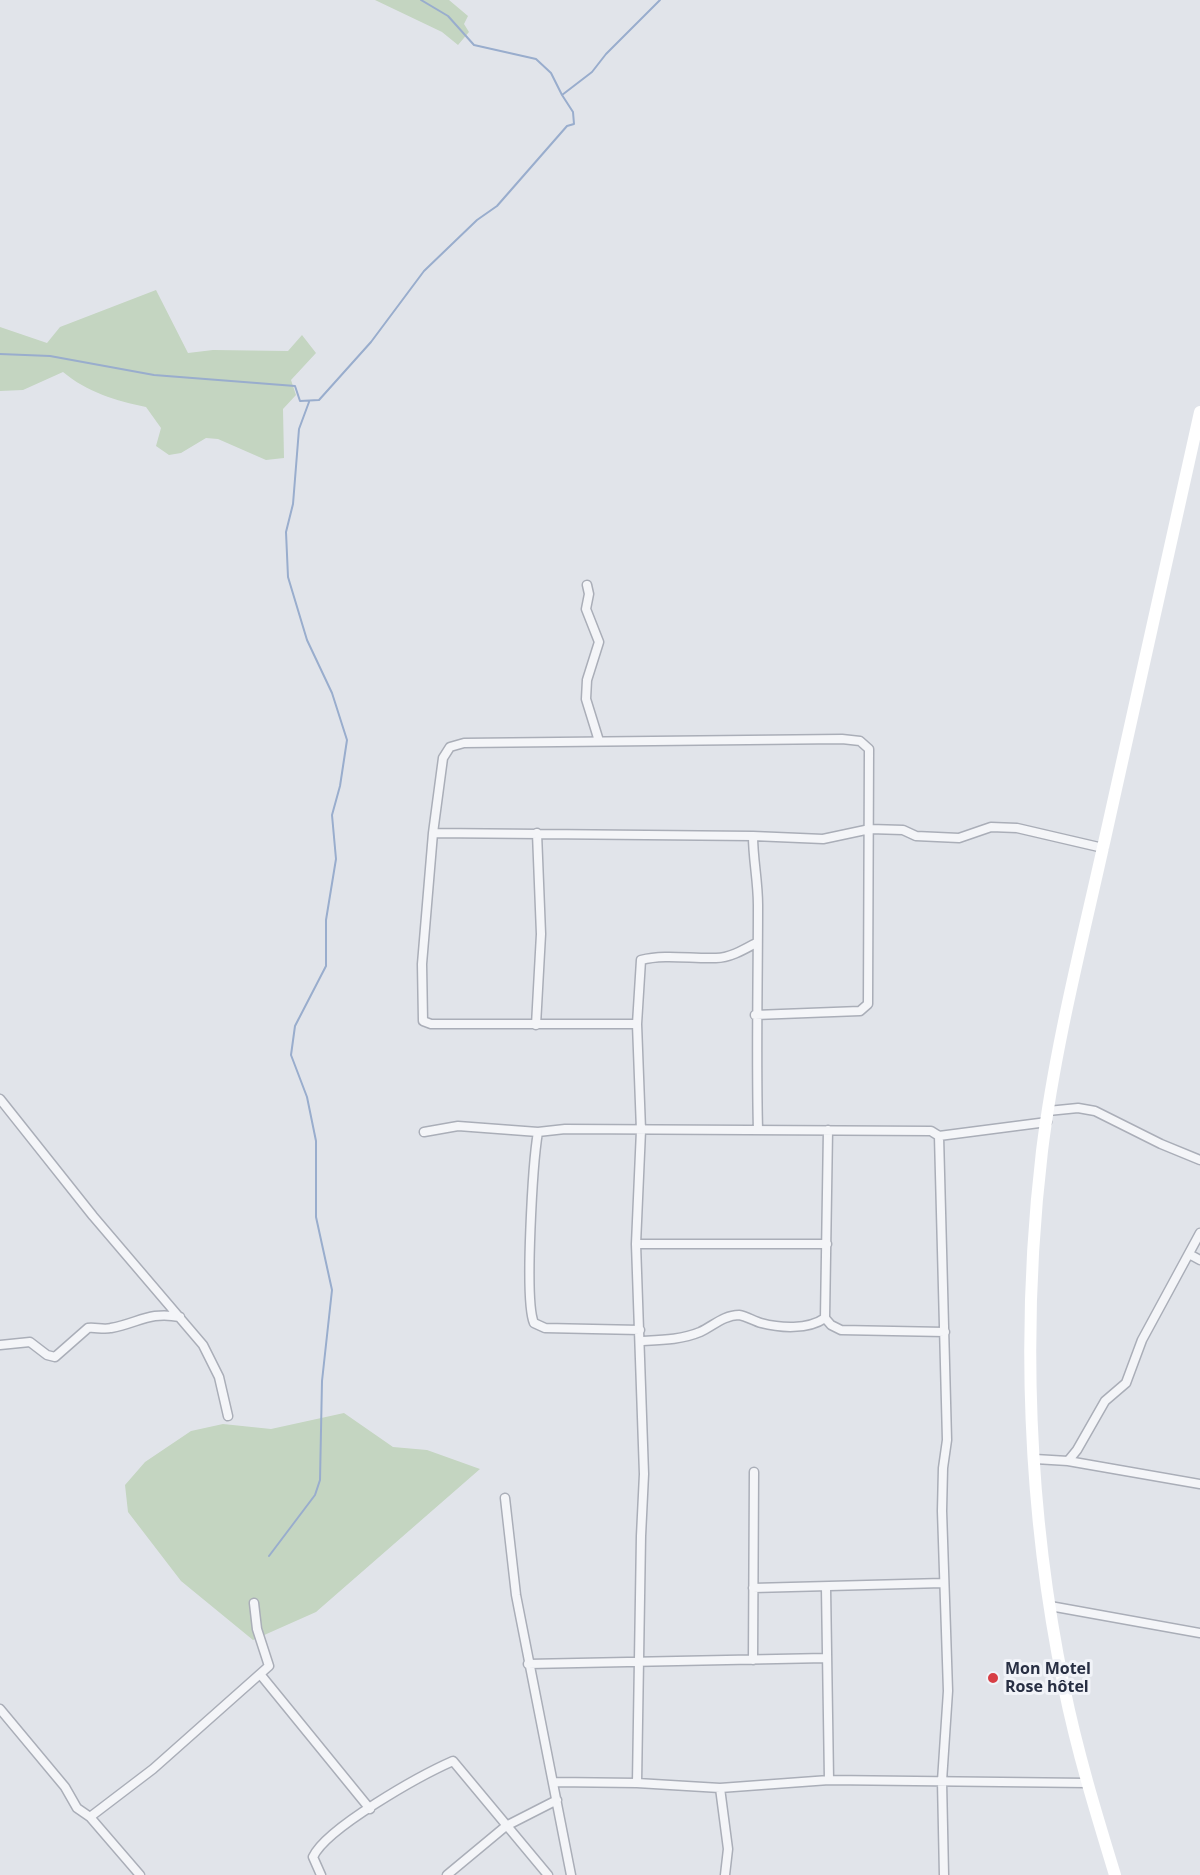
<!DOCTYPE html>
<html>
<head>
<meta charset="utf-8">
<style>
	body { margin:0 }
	canvas { display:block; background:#e1e4ea }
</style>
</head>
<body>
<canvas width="1200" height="1875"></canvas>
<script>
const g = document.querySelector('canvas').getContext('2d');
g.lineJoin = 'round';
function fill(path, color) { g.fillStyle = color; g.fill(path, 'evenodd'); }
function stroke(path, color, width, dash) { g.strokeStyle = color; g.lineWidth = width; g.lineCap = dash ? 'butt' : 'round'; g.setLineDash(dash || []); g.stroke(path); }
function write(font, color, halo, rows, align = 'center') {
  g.font = font + ' "Open Sans",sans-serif'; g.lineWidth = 6; g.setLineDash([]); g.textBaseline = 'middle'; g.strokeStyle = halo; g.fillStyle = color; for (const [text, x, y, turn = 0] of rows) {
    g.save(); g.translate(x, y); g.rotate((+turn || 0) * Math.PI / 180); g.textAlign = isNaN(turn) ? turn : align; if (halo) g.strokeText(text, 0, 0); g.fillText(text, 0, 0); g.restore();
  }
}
fill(new Path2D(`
	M375,0h74l19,16 -4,8 5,8 -11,13 -16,-13z
	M156,290l32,63 25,-3 75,1 14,-16 14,18 -25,27 5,15 -13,14 1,49 -18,2 -48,-21 -12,-1 -25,15 -12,2 -13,-9 5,-18 -15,-21c-30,-6 -59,-15 -83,-35l-40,18 -23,1v-64l47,16 13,-16z
	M344,1413l49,34 34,3 53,19 -164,143 -63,28 -72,-59 -53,-69 -3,-27 20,-23 46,-31 32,-7 48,5z`), '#c4d5c1');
stroke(new Path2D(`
	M421,0l27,16 26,29 62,14 15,14 11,22 30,-23 14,-18 54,-54
	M0,354l50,2 104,19 141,11 5,15 19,-1 52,-58 53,-71 53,-51 20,-14 70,-80 7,-2 -1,-12 -11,-17
	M269,1556l46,-61 5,-15 2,-99 10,-91 -16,-73v-76l-9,-44 -16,-42 4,-29 31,-60v-46l10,-61 -4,-44 8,-29 7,-46 -15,-47 -25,-53 -19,-63 -2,-45 7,-28 6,-75 10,-27`), '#99adcd', 2);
const street = new Path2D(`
	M587,585l2,9 -3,15 13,33 -12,38 -1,19 13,42
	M433,833l320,3 70,3 47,-10 33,1 13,6 43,2 32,-11 26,1 86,20
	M753,836c0,23 5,45 5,69 0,75 -2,150 0,225
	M637,1024h-206l-8,-3 -1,-57 11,-131 10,-75 7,-11 14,-4 378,-4 18,2 9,8 -1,255 -8,7 -105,4
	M536,1025l5,-91 -4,-101
	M0,1099l93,117 110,129 16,32 9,39
	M1048,1111l30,-3 17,3 66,33 39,16
	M828,1130l-3,188 6,7 10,5 104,2
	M424,1132l34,-6 80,6 27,-3 366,2 8,5 108,-14
	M538,1132c-5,29 -14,169 -4,191l11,5 95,2
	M939,1136l8,304 -4,28 -1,43 6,180 -6,90 2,94
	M636,1244h191
	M1189,1254l11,6
	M640,1341c20,-1 41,-1 60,-9 13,-6 24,-17 39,-17 7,1 15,6 22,8 19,5 47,7 64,-5
	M0,1345l30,-3 17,13 8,2 33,-29c7,-1 16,2 23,0 28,-5 38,-17 69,-11
	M1035,1459l33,2 132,23
	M1068,1461l9,-11 28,-49 21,-18 16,-43 58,-107
	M505,1498l11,97 55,280
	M753,1588l190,-5
	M826,1588l3,192
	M1050,1606l150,27
	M753,1660l1,-188
	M528,1664l298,-6
	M260,1674l110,135
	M0,1709l65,78 12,21 13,9 50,58
	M554,1782l83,1 83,5 109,-8 258,3
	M637,1783l4,-247 3,-62 -8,-230 5,-114 -4,-106 4,-64c24,-6 51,-1 75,-2 14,0 29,-9 40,-15
	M720,1788l8,61 -3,26
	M90,1817l63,-48 116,-103 -12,-37 -3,-26
	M321,1875l-8,-18c13,-29 108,-82 140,-96l95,114
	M447,1875l59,-49 51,-26`);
stroke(street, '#aaaeb8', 11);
stroke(street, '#f4f5f8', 8);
stroke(new Path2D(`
	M1115,1875c-19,-62 -38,-124 -51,-188 -36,-174 -43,-359 -22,-536 13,-104 39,-205 62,-308 32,-144 64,-287 96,-431`), '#fff', 12);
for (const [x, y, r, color] of [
	[993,1678,6,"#d73e45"]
]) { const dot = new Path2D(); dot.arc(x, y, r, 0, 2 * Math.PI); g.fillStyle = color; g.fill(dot); stroke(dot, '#f1f3f8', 2); }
write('bold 16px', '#282f43', '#f1f3f8', [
	["Mon Motel",1005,1669],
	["Rose hôtel",1005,1687]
], 'left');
</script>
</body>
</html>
